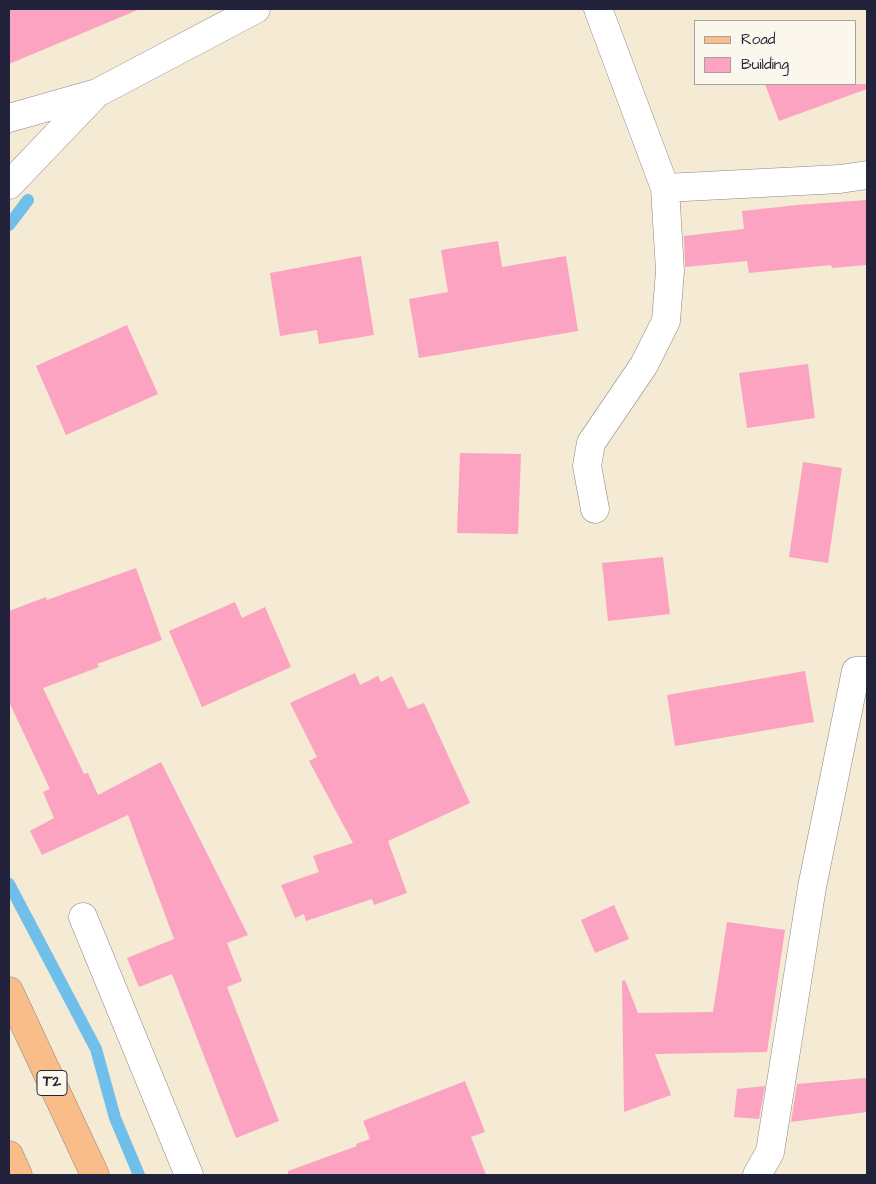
<!DOCTYPE html>
<html>
<head>
<meta charset="utf-8">
<style>
	body { margin:0 }
	#map { position:relative; width:876px; height:1184px; overflow:hidden; background:#f5ead4; font-family:"Architects Daughter",sans-serif }
	canvas { display:block }
	.frame { position:absolute; inset:0; border:10px solid #22223b; pointer-events:none }
	.legend { position:absolute; left:694px; top:20px; width:162px; height:65px; box-sizing:border-box; background:#fbf7ec; border:1px solid #a4a2a5; margin:0; padding:6px 9px; list-style:none; font-size:15px; color:#22223b }
	.legend li { display:flex; align-items:center; gap:10px; height:25px }
	.legend b { width:25px; border:1px solid #a4a2a5 }
</style>
</head>
<body>
<div id="map">
<canvas width="876" height="1184"></canvas>
<div class="frame"></div>
<ul class="legend">
<li><b style="height:6px;background:#f8bd88"></b>Road</li>
<li><b style="height:14px;background:#fba3c1"></b>Building</li>
</ul>
</div>
<script>
const g = document.querySelector('canvas').getContext('2d');
g.lineJoin = 'round';
function stroke(path, color, width, dash) { g.strokeStyle = color; g.lineWidth = width; g.lineCap = dash ? 'butt' : 'round'; g.setLineDash(dash || []); g.stroke(path); }
function fill(path, color) { g.fillStyle = color; g.fill(path, 'evenodd'); }
function write(font, color, halo, rows, align = 'center') {
  g.font = font + ' "Architects Daughter",sans-serif'; g.lineWidth = 4; g.setLineDash([]); g.textBaseline = 'middle'; g.strokeStyle = halo; g.fillStyle = color; for (const [text, x, y, turn = 0] of rows) {
    g.save(); g.translate(x, y); g.rotate((+turn || 0) * Math.PI / 180); g.textAlign = isNaN(turn) ? turn : align; if (halo) g.strokeText(text, 0, 0); g.fillText(text, 0, 0); g.restore();
  }
}
stroke(new Path2D(`
	M9,225l19,-25
	M9,884l87,165 19,69 24,57`), '#70beea', 12);
fill(new Path2D(`
	M9,9h131l-131,55z
	M765,84h102v5l-88,32z
	M867,200v65l-35,3 -1,-3 -82,8 -2,-12 -62,6 -1,-31 60,-7 -2,-18 55,-6z
	M498,241l4,26 64,-11 12,75 -159,27 -10,-59 39,-7 -7,-42z
	M361,256l13,79 -55,9 -2,-14 -37,6 -10,-63z
	M127,325l31,69 -92,41 -30,-69z
	M808,364l7,54 -68,10 -8,-55z
	M460,453l61,1 -3,80 -61,-1z
	M803,462l39,6 -14,95 -39,-6z
	M663,557l7,57 -62,7 -6,-58z
	M136,568l26,72 -65,24 2,3 -56,21 41,86 4,-1 10,22 63,-33 87,173 -21,8 15,38 -15,6 52,134 -43,17 -64,-164 -33,13 -12,-29 47,-19 -46,-124 -86,40 -12,-24 24,-13 -11,-26 7,-3 -41,-87v-91l37,-14 1,3z
	M235,602l7,16 23,-11 26,60 -89,40 -33,-76z
	M805,671l9,51 -139,24 -8,-51z
	M355,673l5,12 18,-9 3,6 11,-6 16,33 16,-6 46,100 -82,38 19,52 -33,12 -2,-6 -66,22 -2,-7 -9,4 -14,-33 38,-13 -6,-16 40,-13 -44,-82 8,-4 -27,-54z
	M614,905l15,34 -34,14 -14,-33z
	M727,922l58,8 -18,122 -112,2 16,41 -47,17 -2,-131 3,-1 13,33 75,-1z
	M867,1078v34l-76,10 6,-38z
	M465,1081l20,51 -14,5 15,38h-198v-4l69,-25 -1,-2 14,-5 -7,-18z
	M765,1086l-6,33 -25,-2 3,-28z`), '#fba3c1');
const minor = new Path2D(`
	M9,118l88,-25 159,-84
	M9,185l87,-91
	M665,188l175,-9 27,-4
	M595,509l-8,-43 4,-23 53,-78 22,-44 4,-50 -5,-83 -67,-179
	M83,917l106,258
	M757,1175l13,-23 42,-265 44,-216h11`);
const primary = new Path2D(`
	M9,991l86,184
	M9,1155l9,20`);
stroke(minor, '#8c8688', 29);
stroke(primary, '#8c8688', 29);
stroke(minor, '#fff', 28);
stroke(primary, '#f8bd88', 28);
for (const [x, y, w] of [
	[52,1083,30]
]) { const box = new Path2D(); box.roundRect(x - w / 2, y - 12.5, w, 25, 4); g.fillStyle = '#fbf7ec'; g.fill(box); stroke(box, '#22223b', 1); }
write('bold 15px', '#22223b', null, [
	["T2",52,1083]
]);
</script>
</body>
</html>
